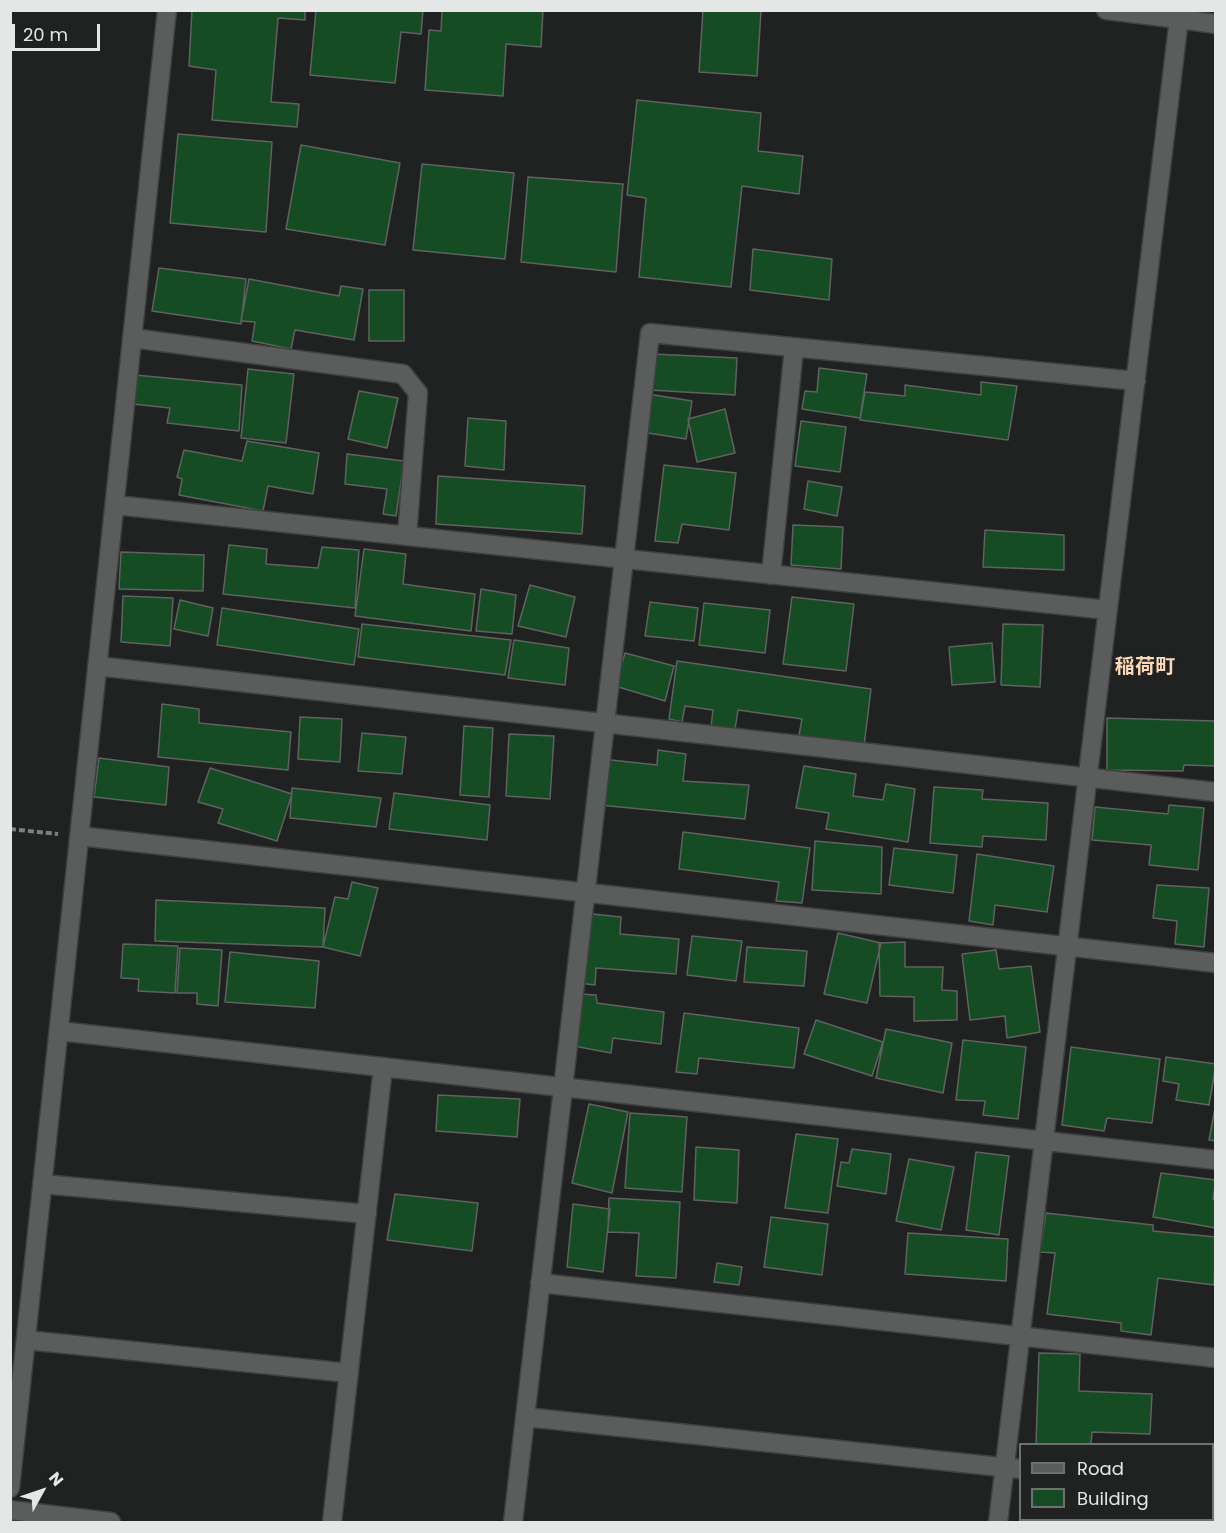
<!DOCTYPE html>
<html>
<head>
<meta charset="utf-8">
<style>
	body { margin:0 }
	#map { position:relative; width:1226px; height:1533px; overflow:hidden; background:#1f2220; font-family:Poppins,sans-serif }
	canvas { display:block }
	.frame { position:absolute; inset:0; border:12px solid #e5e7e6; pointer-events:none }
	.legend { position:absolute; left:1019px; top:1443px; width:195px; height:78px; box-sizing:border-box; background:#1f2220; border:2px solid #6e716f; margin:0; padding:8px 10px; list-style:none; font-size:18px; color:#e5e7e6 }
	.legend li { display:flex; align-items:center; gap:12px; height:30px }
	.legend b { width:30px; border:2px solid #6e716f }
	.north { position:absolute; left:12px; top:1461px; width:60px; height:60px; -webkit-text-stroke:4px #1f2220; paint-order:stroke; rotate:50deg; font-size:16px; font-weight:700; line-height:24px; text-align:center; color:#e5e7e6 }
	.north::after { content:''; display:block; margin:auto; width:21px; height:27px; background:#e5e7e6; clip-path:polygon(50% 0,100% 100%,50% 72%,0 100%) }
	.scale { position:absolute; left:12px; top:24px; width:88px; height:27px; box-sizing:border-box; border:3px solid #e5e7e6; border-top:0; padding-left:8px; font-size:18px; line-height:21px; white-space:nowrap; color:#e5e7e6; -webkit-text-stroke:4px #1f2220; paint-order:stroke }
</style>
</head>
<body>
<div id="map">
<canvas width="1226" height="1533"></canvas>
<div class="frame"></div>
<ul class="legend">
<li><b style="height:8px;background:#5a5d5c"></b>Road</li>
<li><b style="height:16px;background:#154c24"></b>Building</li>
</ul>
<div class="north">N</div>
<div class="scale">20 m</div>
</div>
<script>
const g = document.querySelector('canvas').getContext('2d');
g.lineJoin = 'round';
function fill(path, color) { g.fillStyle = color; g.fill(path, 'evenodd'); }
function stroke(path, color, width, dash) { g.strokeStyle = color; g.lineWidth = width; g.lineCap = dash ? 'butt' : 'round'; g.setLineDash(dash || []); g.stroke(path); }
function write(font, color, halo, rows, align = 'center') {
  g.font = font + ' Poppins,"Noto Sans JP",sans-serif'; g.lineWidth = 6; g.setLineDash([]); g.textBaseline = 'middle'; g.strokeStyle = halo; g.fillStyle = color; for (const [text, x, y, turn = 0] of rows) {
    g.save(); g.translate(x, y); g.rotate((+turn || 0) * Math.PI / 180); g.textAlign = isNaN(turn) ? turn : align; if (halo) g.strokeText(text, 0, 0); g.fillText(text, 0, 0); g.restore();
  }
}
const building = new Path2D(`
	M192,10h113v10l-27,-2 -7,84 28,2 -2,23 -85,-7 4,-50 -27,-4z
	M316,10h107l-2,24 -20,-2 -6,51 -85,-8z
	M442,10h101l-2,37 -35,-3 -3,52 -78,-6 4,-60 12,1z
	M703,10h58l-4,66 -58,-4z
	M637,100l124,13 -3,38 45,5 -4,38 -57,-8 -11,101 -92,-10 7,-79 -19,-3z
	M178,134l94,8 -6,90 -96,-9z
	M301,145l99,18 -15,82 -99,-16z
	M422,164l92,9 -9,86 -92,-9z
	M528,177l95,7 -7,88 -95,-10z
	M753,249l79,10 -3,41 -79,-10z
	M159,268l87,11 -5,45 -89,-13z
	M249,279l90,17 2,-10 22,3 -9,51 -59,-10 -4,19 -39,-8 3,-19 -14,-1z
	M369,290h35v51h-35z
	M652,354l85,4 -2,37 -85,-5z
	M819,368l48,6 -7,44 -58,-9 3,-18 12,1z
	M248,369l46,5 -8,69 -45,-5z
	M135,375l107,10 -3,46 -72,-8 3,-15 -38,-4z
	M981,382l36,4 -9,54 -148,-20 5,-28 40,4v-11l76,10z
	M359,391l39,7 -11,50 -39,-9z
	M648,394l44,7 -6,38 -44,-7z
	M725,409l10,44 -38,9 -9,-43z
	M468,418l38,3 -2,49 -39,-4z
	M801,421l45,6 -6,45 -45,-6z
	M247,441l72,12 -6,41 -45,-8 -5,25 -84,-16 3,-16 -5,-2 7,-27 58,11z
	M347,454l57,7 -8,55 -13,-2 4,-25 -42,-5z
	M664,465l72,8 -7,57 -47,-6 -4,19 -23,-2z
	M438,476l147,10 -3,48 -146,-10z
	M808,481l34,6 -5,29 -33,-7z
	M793,525l50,2 -2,42 -50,-4z
	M985,530l79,5v35l-81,-3z
	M229,545l38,4 -1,15 52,4 4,-21 37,3 -4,58 -132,-14z
	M364,549l42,5 -3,30 72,10 -4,37 -116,-15z
	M121,552l83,3 -1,36 -84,-2z
	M530,585l45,12 -9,40 -48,-11z
	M481,589l35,6 -4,39 -36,-3z
	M123,596l50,2 -3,48 -49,-4z
	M792,597l62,7 -8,67 -63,-7z
	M180,600l33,8 -5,28 -34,-7z
	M650,602l48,6 -4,33 -49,-5z
	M704,603l66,7 -5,43 -66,-8z
	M222,608l137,21 -5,36 -137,-20z
	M362,624l149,16 -6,35 -147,-18z
	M1003,624l40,1 -3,62 -39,-2z
	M514,640l55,8 -4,37 -57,-7z
	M992,643l3,39 -43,3 -3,-38z
	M625,653l49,13 -9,35 -50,-15z
	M677,661l194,28 -7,57 -65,-11 3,-16 -64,-9 -3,19 -24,-2 2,-17 -28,-4 -3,16 -13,-3z
	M162,704l37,5v14l92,9 -3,38 -130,-13z
	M300,717l42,2 -2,43 -42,-3z
	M1107,718l109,3v45l-32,-1 -1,6 -76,-1z
	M464,726l29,2 -4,69 -29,-2z
	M362,733l44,4 -4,37 -44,-3z
	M509,734l45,2 -4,63 -44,-3z
	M658,750l28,4 -3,27 66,4 -4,34 -146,-14 3,-46 55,6z
	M99,758l70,9 -3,38 -72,-8z
	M804,766l52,8 -3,22 30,4 3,-16 29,5 -7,53 -82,-13 3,-16 -33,-5z
	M210,768l82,26 -15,47 -59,-18 5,-14 -25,-7z
	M934,787l49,3 -1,9 66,4 -2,37 -63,-4 -1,11 -52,-4z
	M292,788l89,10 -5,29 -86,-9z
	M394,793l96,12 -3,35 -98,-11z
	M1169,805l35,3 -6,62 -49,-5 2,-20 -59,-5 3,-33 73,7z
	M683,832l127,16 -8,55 -26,-2 3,-19 -100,-13z
	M815,841l67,6 -1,47 -69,-4z
	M894,848l63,7 -4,38 -64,-8z
	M977,854l77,12 -7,46 -52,-7 -2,20 -24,-4z
	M352,882l26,6 -18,68 -37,-9 12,-50 13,2z
	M1157,885l52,3 -5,59 -29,-3 2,-23 -24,-3z
	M156,900l169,8 -2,39 -168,-6z
	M583,913l38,4 -1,17 59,5 -3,35 -80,-6 -1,17 -17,-2z
	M838,933l43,10 -14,60 -43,-9z
	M692,936l50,5 -6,40 -49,-6z
	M905,942v25h38l-1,23 15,1v29l-43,1v-24l-34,-1 -1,-53z
	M123,944l55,2 -3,47 -37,-2 1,-12 -18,-1z
	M747,947l60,4 -3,35 -60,-4z
	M180,948l42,2 -4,56 -21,-2v-11h-20z
	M996,950l3,19 32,-3 9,66 -33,6 -2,-22 -35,4 -8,-66z
	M230,952l89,9 -4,47 -90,-6z
	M581,994l15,1 1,8 67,9 -3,32 -48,-6 -2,15 -37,-7z
	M684,1013l115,15 -5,40 -95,-10 -2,16 -21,-2z
	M816,1020l67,22 -11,34 -68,-22z
	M886,1029l66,14 -9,50 -67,-15z
	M963,1040l63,7 -8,72 -35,-4 2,-14 -29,-1z
	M1071,1047l89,12 -8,64 -45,-5 -3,13 -42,-6z
	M1166,1057l50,7 -7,41 -33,-5 3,-16 -16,-3z
	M438,1095l82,4 -3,38 -81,-6z
	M1216,1103v38l-7,-1z
	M589,1104l39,8 -16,81 -40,-10z
	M630,1113l57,4 -5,75 -57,-4z
	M796,1134l42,5 -10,74 -43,-5z
	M696,1147l43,3 -2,53 -43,-3z
	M852,1149l39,5 -5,40 -49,-8 4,-24 8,1z
	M976,1152l33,4 -10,79 -33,-5z
	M909,1159l45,8 -13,63 -45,-9z
	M1161,1173l55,7 -3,19 3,1v28l-63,-11z
	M395,1194l83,9 -6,48 -85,-11z
	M609,1198l71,4 -4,76 -40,-2 3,-43 -31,-1z
	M573,1204l37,5 -7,63 -36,-5z
	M1046,1213l107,12v6l63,6 -2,48 -56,-7 -7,57 -30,-4v-8l-74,-9 8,-61 -15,-1z
	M771,1217l57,7 -6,51 -58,-8z
	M908,1233l100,6 -2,42 -101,-7z
	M717,1263l25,4 -3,18 -25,-3z
	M1039,1353l41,1 -1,37 73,3 -2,40 -58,-2 -1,12h-55z
	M1128,1520h24l13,2h-38z`);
fill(building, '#154c24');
stroke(building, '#606260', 1.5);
const street = new Path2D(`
	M1179,19l37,5
	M132,338l271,36 15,19 -11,143
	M115,505l993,105
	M771,575l23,-227
	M97,666l1119,126
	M79,836l1137,127
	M59,1031l1157,129
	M42,1184l325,30
	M540,1283l676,75
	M26,1340l323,33
	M525,1417l495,52
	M10,1488l157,-1478
	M1212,1490h4
	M10,1510l101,12
	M332,1522l51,-455
	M513,1522l137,-1189 486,48
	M998,1522l182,-1512`);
const secondary = new Path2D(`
	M1106,10l73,9`);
stroke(street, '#3e403f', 21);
stroke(secondary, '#3e403f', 21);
stroke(new Path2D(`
	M10,829l48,5`), '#7e807f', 4, [6, 3]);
stroke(street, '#5a5d5c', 18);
stroke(secondary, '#5a5d5c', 18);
write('bold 20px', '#fbd9b6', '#1f2220', [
	["稲荷町",1145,668]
]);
</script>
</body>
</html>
